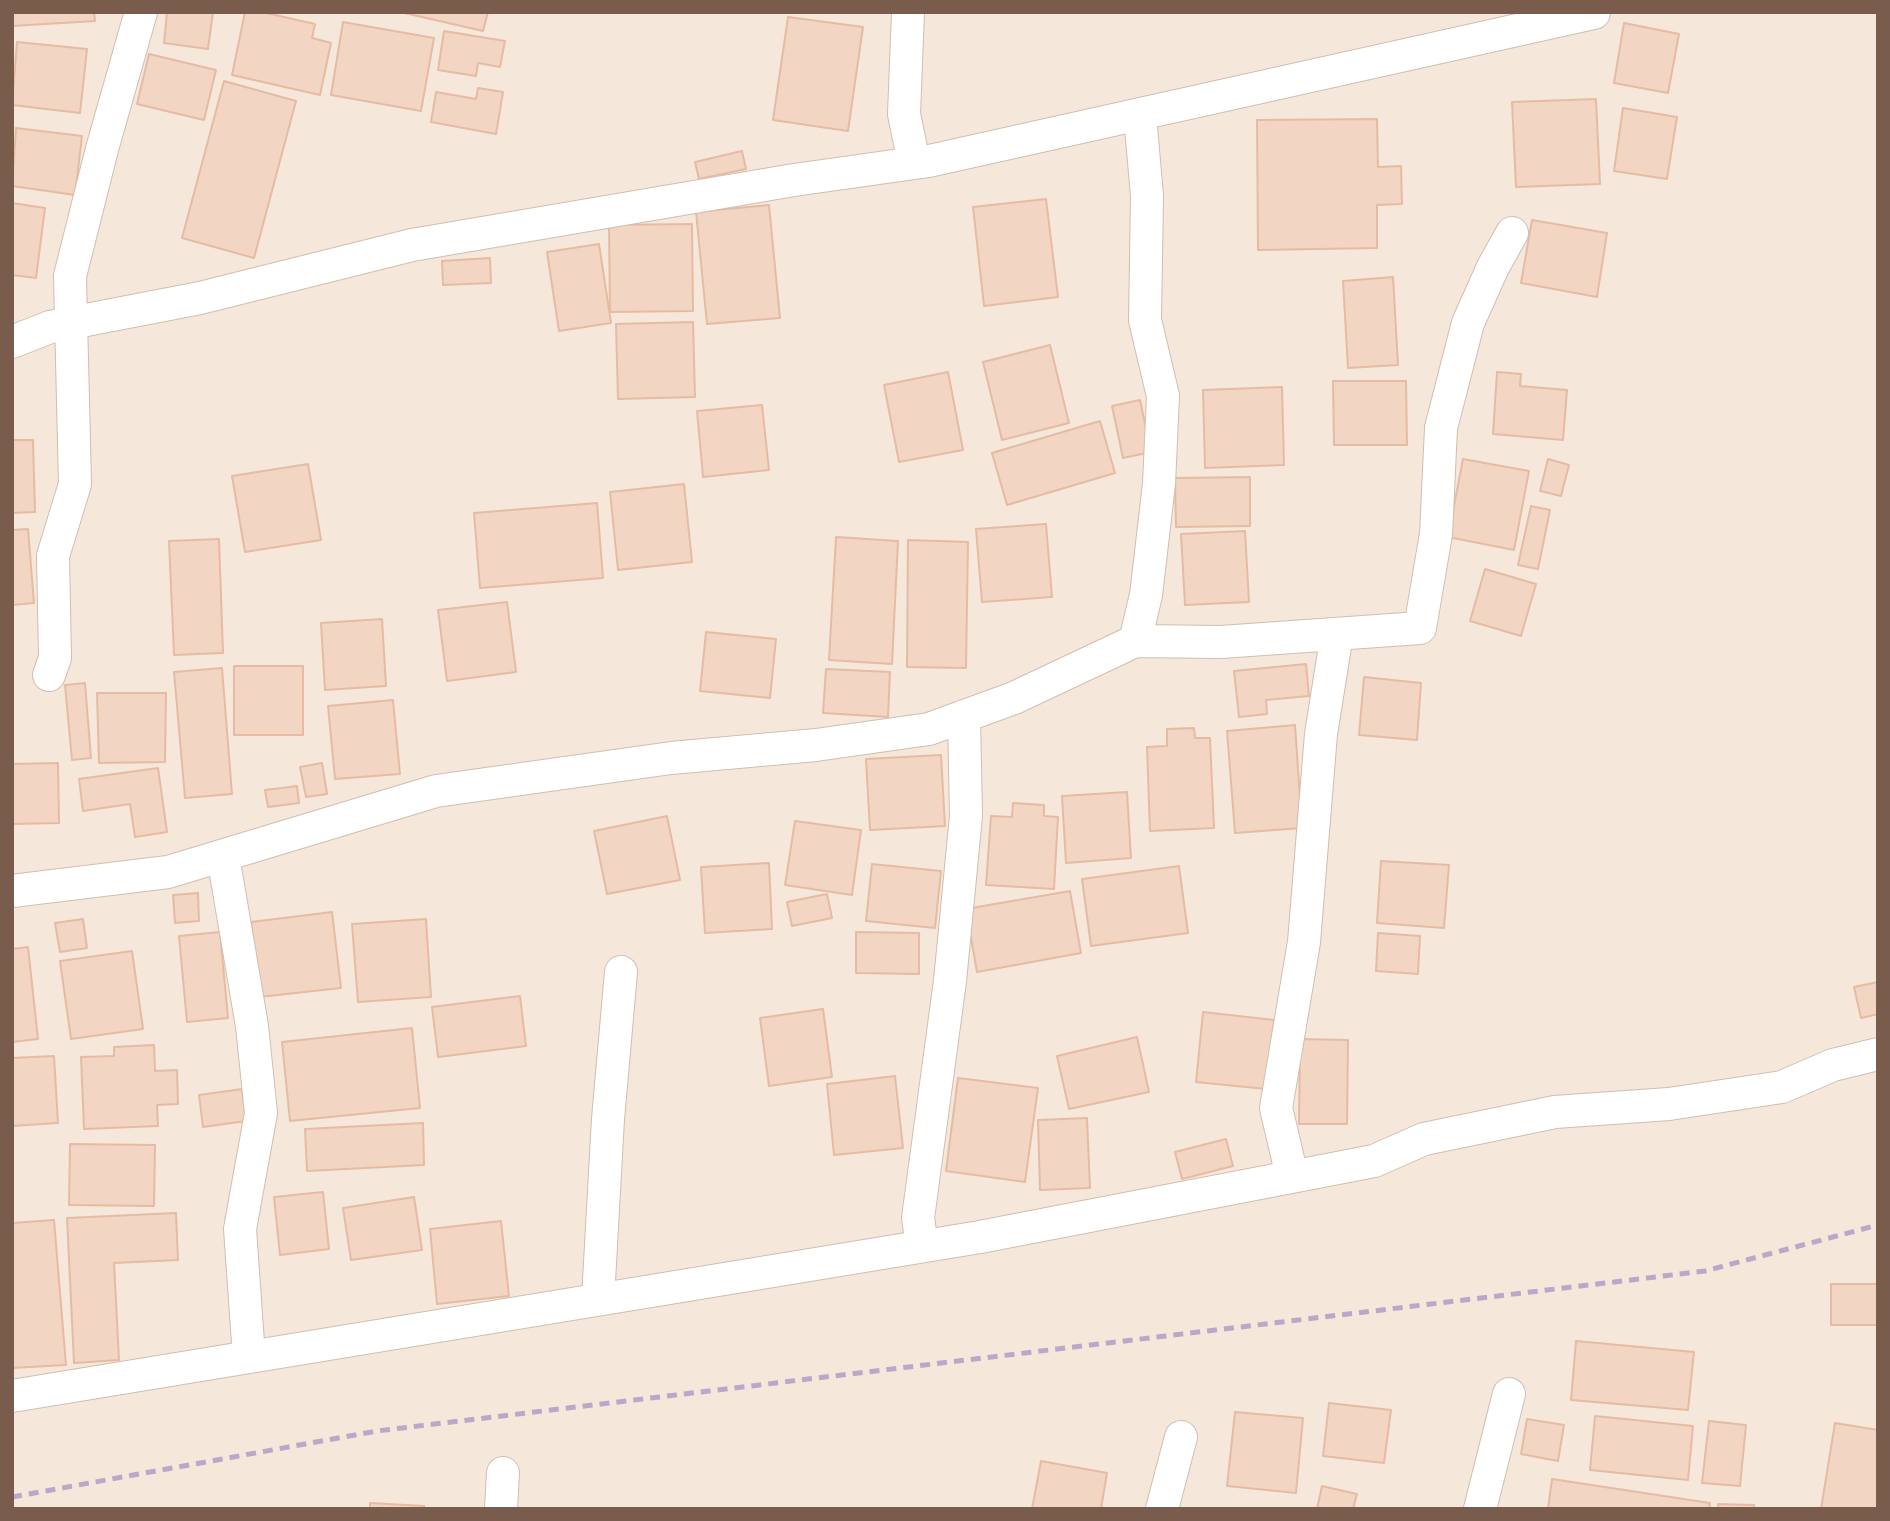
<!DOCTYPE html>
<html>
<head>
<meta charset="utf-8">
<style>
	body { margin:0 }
	#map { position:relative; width:1890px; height:1521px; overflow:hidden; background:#fdf6ec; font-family:Ubuntu,sans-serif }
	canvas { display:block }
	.frame { position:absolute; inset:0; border:14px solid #7a5c4d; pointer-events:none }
</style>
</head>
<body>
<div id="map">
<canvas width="1890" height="1521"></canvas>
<div class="frame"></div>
</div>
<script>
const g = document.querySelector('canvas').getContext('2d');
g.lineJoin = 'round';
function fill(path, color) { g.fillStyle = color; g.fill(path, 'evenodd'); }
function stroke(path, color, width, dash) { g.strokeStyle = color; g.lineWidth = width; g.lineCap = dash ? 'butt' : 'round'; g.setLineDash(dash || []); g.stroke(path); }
fill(new Path2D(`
	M12,12h1866v1497h-1866z`), '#f5e8da');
const building = new Path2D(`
	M12,12h82l1,9 -83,5z
	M167,12h46l-5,37 -44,-6z
	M245,12h17l53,12 -3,14 19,5 -11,52 -88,-20z
	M400,12h88l-5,19z
	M788,17l75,10 -15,104 -75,-11z
	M343,22l91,16 -13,73 -90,-16z
	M1624,23l55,11 -11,59 -54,-10z
	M444,31l61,10 -5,26 -22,-4 -2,13 -38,-6z
	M17,42l70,7 -7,64 -68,-8z
	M149,54l67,16 -12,50 -67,-16z
	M224,81l72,20 -42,157 -72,-20z
	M478,88l25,4 -7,42 -65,-12 5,-30 40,7z
	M1596,99l4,85 -84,3 -4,-85z
	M1623,108l54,9 -10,62 -53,-8z
	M1377,119l1,48 23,-1 1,38 -25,1v43l-119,2 -1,-130z
	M16,128l66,8 -7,59 -63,-9z
	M742,151l4,18 -47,10 -4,-17z
	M1046,199l12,98 -74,9 -11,-99z
	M12,203l33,5 -9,70 -24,-3z
	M769,205l11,113 -73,6 -11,-112z
	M1532,220l75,13 -10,64 -76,-14z
	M692,224l1,87 -83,1 -1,-87z
	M599,244l12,79 -52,8 -12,-79z
	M490,258l1,25 -48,2 -1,-24z
	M1393,277l5,88 -50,3 -5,-87z
	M693,322l2,75 -77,2 -2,-75z
	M1050,345l19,78 -67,17 -19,-78z
	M948,372l15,78 -64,12 -15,-77z
	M1497,372l24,2 -1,12 47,4 -4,50 -70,-6z
	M1333,381h73l1,64h-73z
	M1282,387l2,78 -79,3 -2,-78z
	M1140,400l11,52 -28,6 -11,-52z
	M762,405l7,65 -66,7 -6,-66z
	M1100,421l15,52 -108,32 -15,-52z
	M12,440h21l2,72 -23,1z
	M1463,459l66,12 -15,79 -66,-13z
	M1548,459l21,6 -8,31 -21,-5z
	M308,464l13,76 -76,12 -13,-76z
	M1250,477v49l-74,1 -1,-49z
	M684,484l8,78 -74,8 -8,-78z
	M597,503l6,75 -123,10 -6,-75z
	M1531,506l19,4 -12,59 -20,-4z
	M1046,524l6,73 -70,5 -6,-73z
	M28,529l6,74 -22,2v-75z
	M1245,531l4,71 -64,3 -4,-71z
	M836,537l62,4 -6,123 -63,-4z
	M219,539l4,114 -49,2 -5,-114z
	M908,540l60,2 -2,126 -59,-1z
	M1485,569l51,15 -15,52 -51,-15z
	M507,602l9,70 -69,9 -9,-71z
	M382,619l4,67 -61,4 -4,-67z
	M706,632l70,7 -6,59 -70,-7z
	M1306,664l3,32 -43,4 1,14 -28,3 -5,-46z
	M234,666h69v69h-69z
	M222,668l10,126 -47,4 -11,-126z
	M826,669l64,3 -2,45 -65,-4z
	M1364,677l57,6 -4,57 -58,-5z
	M85,683l6,75 -19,2 -7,-75z
	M97,693h69l-1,69 -66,1z
	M393,700l7,74 -65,5 -7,-73z
	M1295,725l7,103 -67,5 -8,-102z
	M1194,728l1,10h15l4,90 -64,3 -3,-84 20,-1v-17z
	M941,755l4,71 -75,4 -4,-71z
	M58,763l1,60 -47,1v-60z
	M322,763l5,31 -21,3 -6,-30z
	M158,768l9,64 -32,5 -5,-33 -47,7 -4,-32z
	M297,786l2,17 -31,4 -3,-17z
	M1127,792l4,66 -65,5 -4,-67z
	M1013,803l31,2v11l14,1 -4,72 -68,-4 5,-69 21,1z
	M667,816l13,64 -73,14 -13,-63z
	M795,821l66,9 -9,65 -67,-10z
	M1381,861l68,4 -5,63 -67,-5z
	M769,863l3,66 -67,4 -4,-66z
	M872,864l69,7 -6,57 -69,-7z
	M1179,866l9,67 -97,13 -9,-67z
	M1070,891l11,62 -104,19 -11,-63z
	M198,893l1,28 -24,2 -2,-28z
	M827,894l5,24 -40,8 -5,-24z
	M332,912l9,76 -82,9 -8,-75z
	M83,919l4,29 -27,4 -5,-29z
	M426,919l5,78 -73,5 -6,-78z
	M220,932l8,86 -41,4 -8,-86z
	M856,932l63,1v41l-63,-1z
	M1378,933l42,3 -2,38 -42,-3z
	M28,947l10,92 -26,3v-93z
	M132,951l11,78 -72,10 -11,-78z
	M1878,982v32l-17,4 -7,-31z
	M520,996l6,50 -88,11 -6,-50z
	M823,1009l9,68 -63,9 -9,-68z
	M1203,1012l71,8 -8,69 -70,-7z
	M412,1028l8,80 -130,13 -8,-79z
	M1137,1037l12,55 -80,17 -12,-53z
	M1300,1039l48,1 -1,84h-48z
	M154,1045l1,26 22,-1 1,34 -21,1 1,21 -74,3 -3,-72 33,-1v-9z
	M54,1056l4,67 -46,3v-68z
	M895,1076l8,72 -69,7 -7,-71z
	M958,1078l80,10 -13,94 -79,-11z
	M242,1089l4,32 -43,6 -4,-32z
	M1087,1118l3,70 -50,2 -2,-70z
	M423,1123l1,42 -117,6 -2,-42z
	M1226,1139l7,27 -51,13 -7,-27z
	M70,1144l85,1 -1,61 -85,-1z
	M323,1192l6,57 -49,6 -6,-58z
	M414,1197l8,53 -71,10 -8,-52z
	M176,1213l2,47 -64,3 5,97 -45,3 -7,-145z
	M54,1220l12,145 -54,3v-145z
	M501,1221l8,75 -72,8 -7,-75z
	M1831,1284h47v41h-47z
	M1576,1341l118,11 -6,58 -117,-10z
	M1329,1403l62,7 -7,53 -61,-7z
	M1235,1412l68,6 -7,75 -69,-7z
	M1595,1416l98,10 -5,54 -98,-10z
	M1527,1419l37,6 -6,36 -37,-7z
	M1709,1421l37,4 -6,61 -38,-3z
	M1835,1423l43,7v79h-57z
	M1041,1461l66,12 -6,36h-69z
	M1552,1479l158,24 -1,6h-161z
	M1322,1486l35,8 -4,15h-36z
	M370,1503l54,3v3h-54z
	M1718,1504l36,1v4h-36z`);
fill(building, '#f3d5c3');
stroke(building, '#e6bba3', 2);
const minor = new Path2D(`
	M908,12l-4,102 10,49
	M12,342l38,-15 150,-29 212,-53 382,-65 135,-19 665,-148
	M1135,641l11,-46 13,-111 4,-88 -18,-76 2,-124 -7,-81
	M49,675l6,-17 -2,-102 22,-72 -5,-208 32,-127 39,-137
	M223,856l29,170 9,87 -21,116 9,128
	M12,891l156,-19 268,-81 235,-33 145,-13 113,-16 85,-31 121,-57 86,1 199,-14 16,-94 5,-106 27,-105 25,-56 19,-34
	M1292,1176l-16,-68 28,-166 17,-208 16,-100
	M922,1246l-4,-28 32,-237 16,-165 -2,-100
	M598,1299l10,-180 13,-147
	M12,1396l968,-159 394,-76 50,-22 131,-27 114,-8 113,-17 51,-22 45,-11
	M501,1509l2,-36
	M1162,1509l19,-72
	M1480,1509l29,-115`);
stroke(minor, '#d1beb0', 34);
stroke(minor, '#fff', 32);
stroke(new Path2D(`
	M12,1497l365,-66 1328,-160 173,-46`), '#b9a8c9', 5, [10, 7]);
</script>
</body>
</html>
